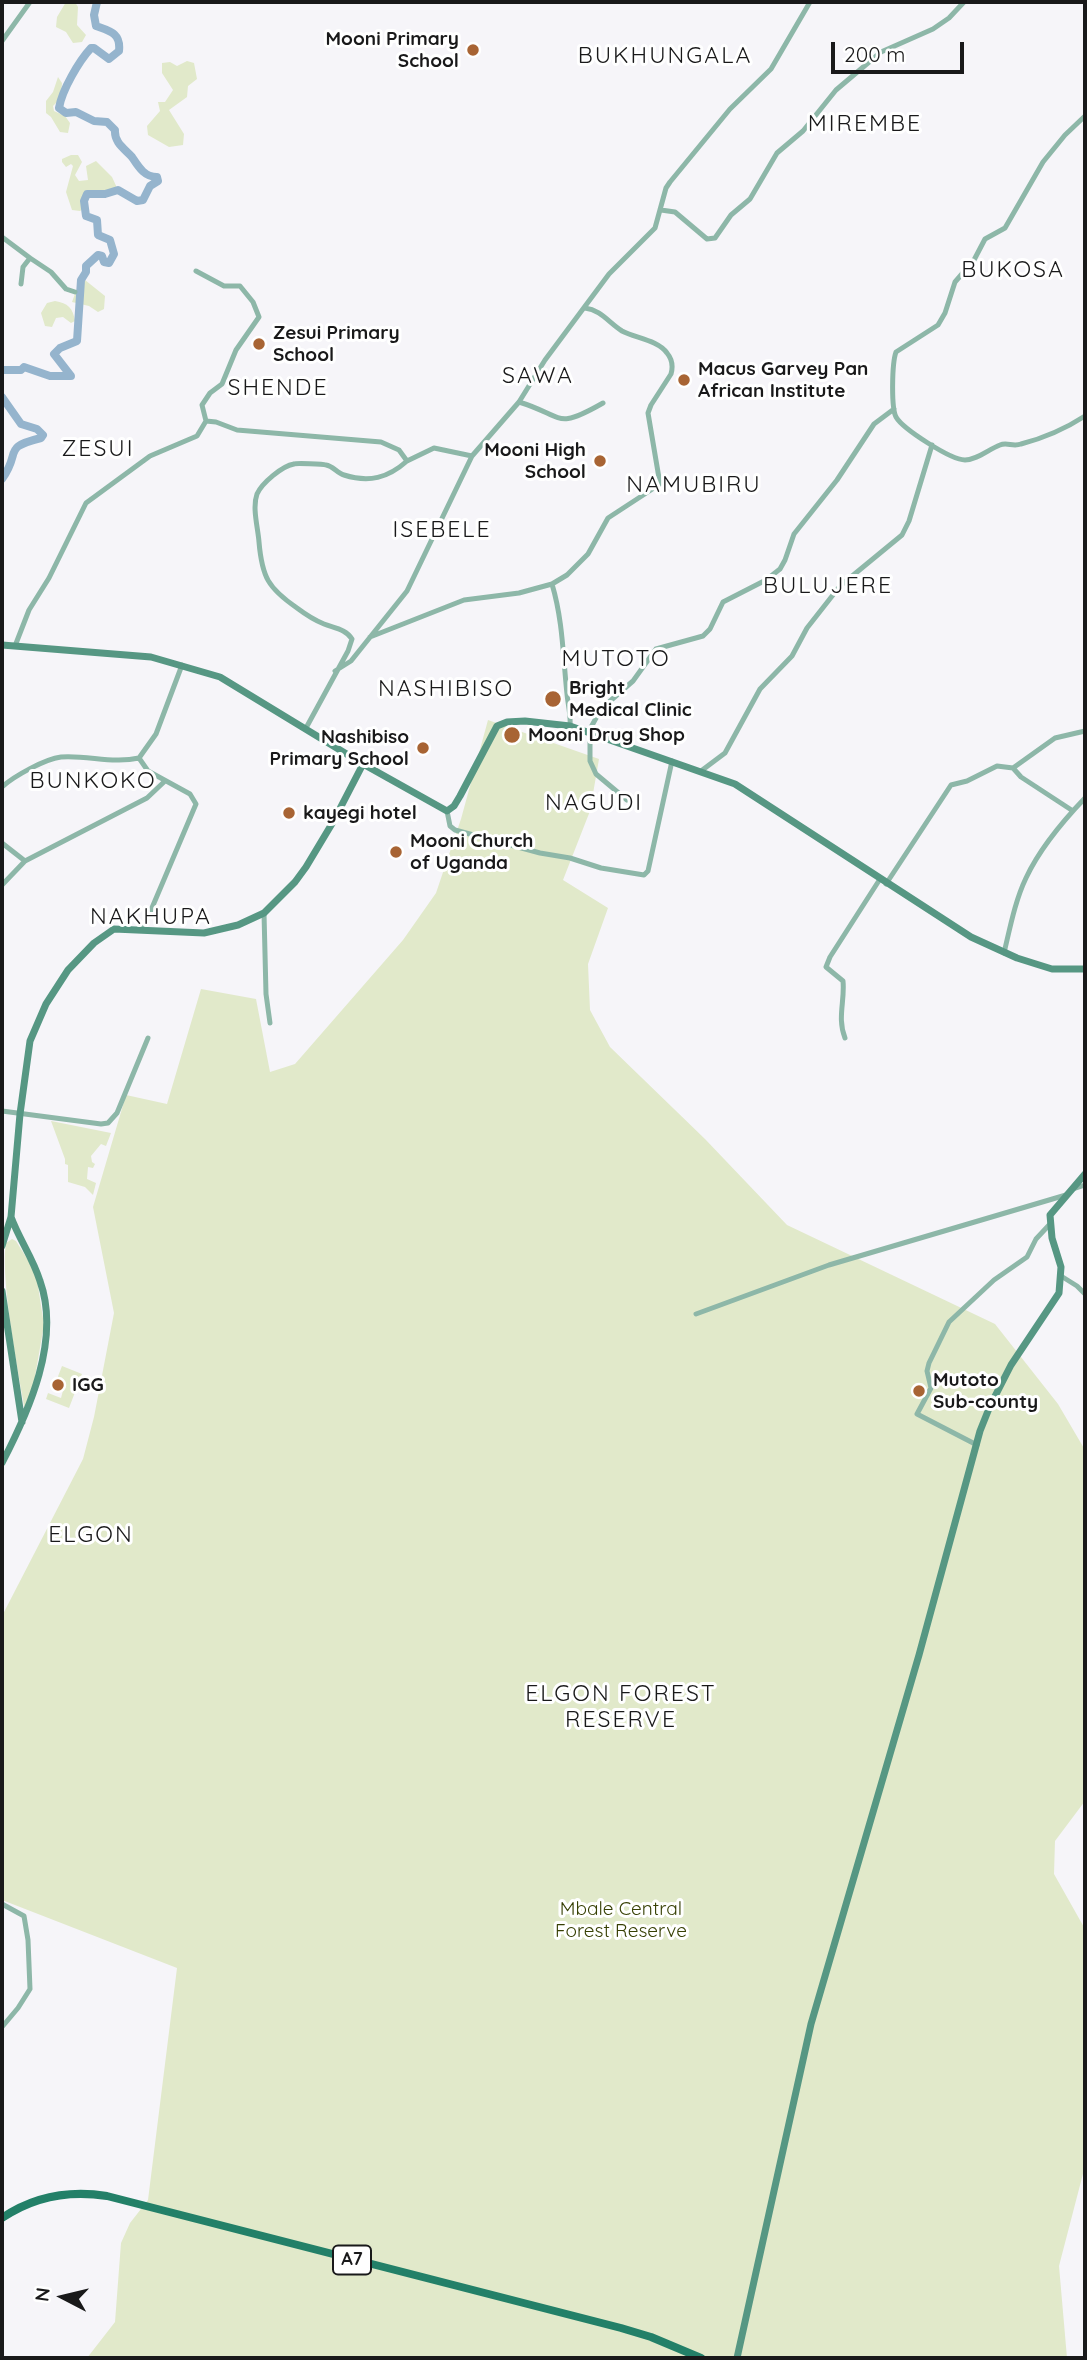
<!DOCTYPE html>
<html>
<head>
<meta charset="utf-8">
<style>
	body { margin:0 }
	#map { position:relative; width:1087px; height:2360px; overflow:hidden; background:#f6f5f9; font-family:Quicksand,sans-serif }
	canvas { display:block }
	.frame { position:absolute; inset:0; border:4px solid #19191a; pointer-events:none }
	.north { position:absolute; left:28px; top:2262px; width:70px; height:70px; -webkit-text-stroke:5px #fff; paint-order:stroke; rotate:277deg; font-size:19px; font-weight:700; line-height:28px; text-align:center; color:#19191a }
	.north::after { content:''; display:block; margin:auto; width:24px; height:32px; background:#19191a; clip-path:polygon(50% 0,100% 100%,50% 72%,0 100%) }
	.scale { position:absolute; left:831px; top:42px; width:133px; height:32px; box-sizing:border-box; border:4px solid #19191a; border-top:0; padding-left:9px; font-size:21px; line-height:24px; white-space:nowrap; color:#19191a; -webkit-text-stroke:5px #fff; paint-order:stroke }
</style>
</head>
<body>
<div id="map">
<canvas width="1087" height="2360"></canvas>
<div class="frame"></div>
<div class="north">N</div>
<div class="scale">200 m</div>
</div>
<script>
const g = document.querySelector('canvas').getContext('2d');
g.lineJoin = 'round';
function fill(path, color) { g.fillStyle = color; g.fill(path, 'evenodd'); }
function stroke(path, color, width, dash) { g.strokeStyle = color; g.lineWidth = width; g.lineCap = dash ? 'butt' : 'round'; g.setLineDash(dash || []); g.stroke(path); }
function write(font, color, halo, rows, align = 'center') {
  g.font = font + ' Quicksand,sans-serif'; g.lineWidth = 6; g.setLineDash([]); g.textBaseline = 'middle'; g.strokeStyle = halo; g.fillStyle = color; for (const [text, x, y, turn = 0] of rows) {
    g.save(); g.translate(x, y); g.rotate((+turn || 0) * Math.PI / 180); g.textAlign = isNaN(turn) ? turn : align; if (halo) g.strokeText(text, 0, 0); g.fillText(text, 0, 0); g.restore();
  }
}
fill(new Path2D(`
	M66,2h9l3,5 -1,18 9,10 -4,7 -9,1 -7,-11 -10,-5 1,-10z
	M187,61l7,2 3,16 -9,7 -1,11 -18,13 15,24 -1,11 -14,2 -21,-12 -1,-9 13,-15 -2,-9h7l8,-12 -11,-17v-10l8,-1 7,4z
	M58,77l4,6 -1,15 -8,8 1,5 11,5 5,7 -2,10 -8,-1 -9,-15 -5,-4v-12l7,-9z
	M71,155h7l4,7 -7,13 4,6 9,-1 -2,-14 10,-5 16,16 6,13 -13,4h-17l-4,14 -4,3 -8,-1 -6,-18 7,-26 -2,-2 -5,3 -4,-5v-3z
	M85,280l20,16 -1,13 -6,3 -9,-6 -17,-4 7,-19z
	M55,301c13,2 18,7 20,20l-4,2 -8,-6 -7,1 -4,9 -7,-1 -4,-13 6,-10z
	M488,720l111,39 -9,52 -27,69 45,28 -20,56 2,46 20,37 95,92 82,86 208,99 63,80 27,46v351l-30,40 -1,33 31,55v237l-26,100 8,92h-980l28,-36 6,-79 9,-20 18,-23 29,-232 -175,-68v-284l81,-157 11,-42 20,-104 -21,-106 33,-112 41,9 34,-115 55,10 14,73 25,-8 108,-124 33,-47 25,-74z
	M51,1121l60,12 -5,13 -5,-2 -10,12 1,6 3,2 -2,4 -5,-1 -1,12 9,4 -3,12 -8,-8 -17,-5v-17l-3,-1v-5z
	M12,1239l4,2 20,32 8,52 -11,63 -8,22c-7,-38 -25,-134 -19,-167z
	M62,1366l20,8 -13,34 -23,-9 2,-6 13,5 4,-15 -8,-4z`), '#e1e9ca');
stroke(new Path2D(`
	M2,370h19l3,-3 26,9h21l-17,-22 6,-6 17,-7 4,-61 5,-8v-6l12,-11 4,1 2,6 5,1 5,-9 -4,-14 -12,-5 -1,-15 -11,-4 -2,-15 3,-7h18l13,-4 19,11 6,-1 7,-14 8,-5 -1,-4c-13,0 -19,-11 -25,-20 -7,-8 -18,-14 -17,-27l-8,-8 -13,-1 -18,-9 -10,1 -7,-5c3,-18 20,-47 32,-60h3l15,11 10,-8c2,-18 -9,-20 -23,-25l-2,-11 3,-13
	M2,397l19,27 16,5 6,6 -2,3c-40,10 -19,13 -39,41`), '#95b4cd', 8);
stroke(new Path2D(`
	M2,41l28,-39
	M1085,116l-20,19 -22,27 -38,66 -20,11 -11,21 -19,22 -10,31 -7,12 -42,27c-4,11 -5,55 0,65 7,12 55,43 69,43 12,0 24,-11 35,-15 7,-3 13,2 21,-1 23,-6 44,-15 64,-28
	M661,210l14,2 32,27 8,-1 16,-23 19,-16 27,-46 26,-22 33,-41 45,-38 52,-23 16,-11 15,-16
	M2,237l28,21 -7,9 -2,17
	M30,258l21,14 15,17 9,3
	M519,402c46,14 35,29 84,1
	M206,421l10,1 21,8 144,12 18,8 8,11 27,-13 38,8
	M552,584c11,37 11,73 15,110 1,11 4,21 3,32
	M370,637l94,-37 55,-7 33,-9 15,-9 21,-21 20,-36 52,-34 -12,-71 3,-8 20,-31c2,-7 1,-15 -4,-21 -9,-13 -32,-15 -45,-22 -13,-8 -21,-21 -37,-23
	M15,646l14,-36 20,-32 37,-75 64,-47 47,-20 9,-15 -4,-16 8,-12 12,-9 14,-34 23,-33 -6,-15 -13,-16h-16l-28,-15
	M335,671l16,-10 56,-70 65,-135 47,-54 26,-42 64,-86 46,-46 11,-40 4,-6 60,-73 41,-40 39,-67
	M306,728l42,-77 4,-12c-6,-10 -18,-11 -28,-15 -10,-4 -19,-10 -27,-16 -29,-20 -35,-31 -38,-66 -1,-14 -7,-34 -2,-48 5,-11 25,-28 37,-30 2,-1 29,0 32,1 7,1 11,8 18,10 25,8 44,3 63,-14
	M139,758l9,13 42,23 6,10 -53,125
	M1013,768l42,-30 30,-7
	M701,771l24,-18 35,-64 32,-33 15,-28 33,-42 62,-51 7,-14 23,-76
	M2,787c12,-11 43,-28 59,-30 27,-2 52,7 78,1l17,-24 26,-69
	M627,800l-31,-26 -6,-13v-32l11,-20 32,-28 23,-32 47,-13 7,-7 13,-27 43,-22 14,-11 5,-9 9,-26 43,-54 37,-56 20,-15
	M447,811l3,15 5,4 85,23 30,5 31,10 43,7 4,-4 24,-110
	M2,843l23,18
	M886,884l65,-99 16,-4 30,-15 16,2 8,9 52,34
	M2,885l23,-24 122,-63 18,-17
	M264,913l2,81 4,29
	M1004,953c6,-25 11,-52 22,-75 14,-30 36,-56 59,-80
	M845,1038c-8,-20 0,-37 -2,-57l-17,-14 4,-10 50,-78
	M2,1111l99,13 7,-1 9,-10 31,-75
	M1073,1189l12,-4
	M1061,1276l16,10 8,8
	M696,1314l133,-49 237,-70
	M977,1445l-60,-31 14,-26 -4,-17 2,-8 20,-41 45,-42 33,-23 9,-18 14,-15
	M2,1904l22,12 4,24 2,49 -12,19 -16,19`), '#8db7a8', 5);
stroke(new Path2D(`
	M2,645l149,12 69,20 143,87 84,47 7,-5 6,-10 37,-70 10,-4 18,-1 45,5 165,58 236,153 46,21 19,6 16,5h33
	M2,1246l9,-29 9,-103 10,-73 16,-37 22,-34 26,-27 20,-14 90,4 34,-8 26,-12 31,-31 11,-15 27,-45 30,-58
	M2,1291l20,131
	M2,1463c27,-52 59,-123 38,-182 -7,-23 -21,-42 -29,-64
	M737,2358l74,-334 108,-369 61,-224 10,-25 21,-41 48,-72 2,-26 -9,-29 -2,-23 35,-41`), '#569783', 7);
stroke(new Path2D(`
	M2,2218c31,-21 67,-28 105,-22l514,132 30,9 50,21`), '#238068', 8);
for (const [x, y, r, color] of [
	[473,50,7,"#a86434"],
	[259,344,7,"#a86434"],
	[684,380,7,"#a86434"],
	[600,461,7,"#a86434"],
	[553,699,9,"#a86434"],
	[512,735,9,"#a86434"],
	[423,748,7,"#a86434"],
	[289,813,7,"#a86434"],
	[396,852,7,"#a86434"],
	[58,1385,7,"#a86434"],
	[919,1391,7,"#a86434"]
]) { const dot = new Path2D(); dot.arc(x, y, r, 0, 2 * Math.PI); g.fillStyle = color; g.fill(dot); stroke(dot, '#fff', 2.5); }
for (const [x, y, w] of [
	[352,2260,38]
]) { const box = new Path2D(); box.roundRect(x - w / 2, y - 14.5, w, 29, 5); g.fillStyle = '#fff'; g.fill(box); stroke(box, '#19191a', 2); }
write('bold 18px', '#19191a', null, [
	["A7",352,2260]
]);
write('bold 19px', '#19191a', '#fff', [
	["Mooni Primary",459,39,"right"],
	["School",459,61,"right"],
	["Zesui Primary",273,333],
	["School",273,355],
	["Macus Garvey Pan",698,369],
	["African Institute",698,391],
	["Mooni High",586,450,"right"],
	["School",586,472,"right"],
	["Bright",569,688],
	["Medical Clinic",569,710],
	["Mooni Drug Shop",528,735],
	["Nashibiso",409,737,"right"],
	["Primary School",409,759,"right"],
	["kayegi hotel",303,813],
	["Mooni Church",410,841],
	["of Uganda",410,863],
	["Mutoto",933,1380],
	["Sub-county",933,1402],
	["IGG",72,1385]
], 'left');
write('19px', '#374004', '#fff', [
	["Mbale Central",621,1909],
	["Forest Reserve",621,1931]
]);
g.letterSpacing = '2px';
write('23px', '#19191a', '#fff', [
	["BUKHUNGALA",665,56],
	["MIREMBE",865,124],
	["BUKOSA",1013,270],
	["SAWA",538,376],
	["SHENDE",278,388],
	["ZESUI",98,449],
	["NAMUBIRU",694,485],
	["ISEBELE",442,530],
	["BULUJERE",828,586],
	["MUTOTO",616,659],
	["NASHIBISO",446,689],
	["BUNKOKO",93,781],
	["NAGUDI",594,803],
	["NAKHUPA",151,917],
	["ELGON",91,1535],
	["ELGON FOREST",621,1694],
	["RESERVE",621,1720]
]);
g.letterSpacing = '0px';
</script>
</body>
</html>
